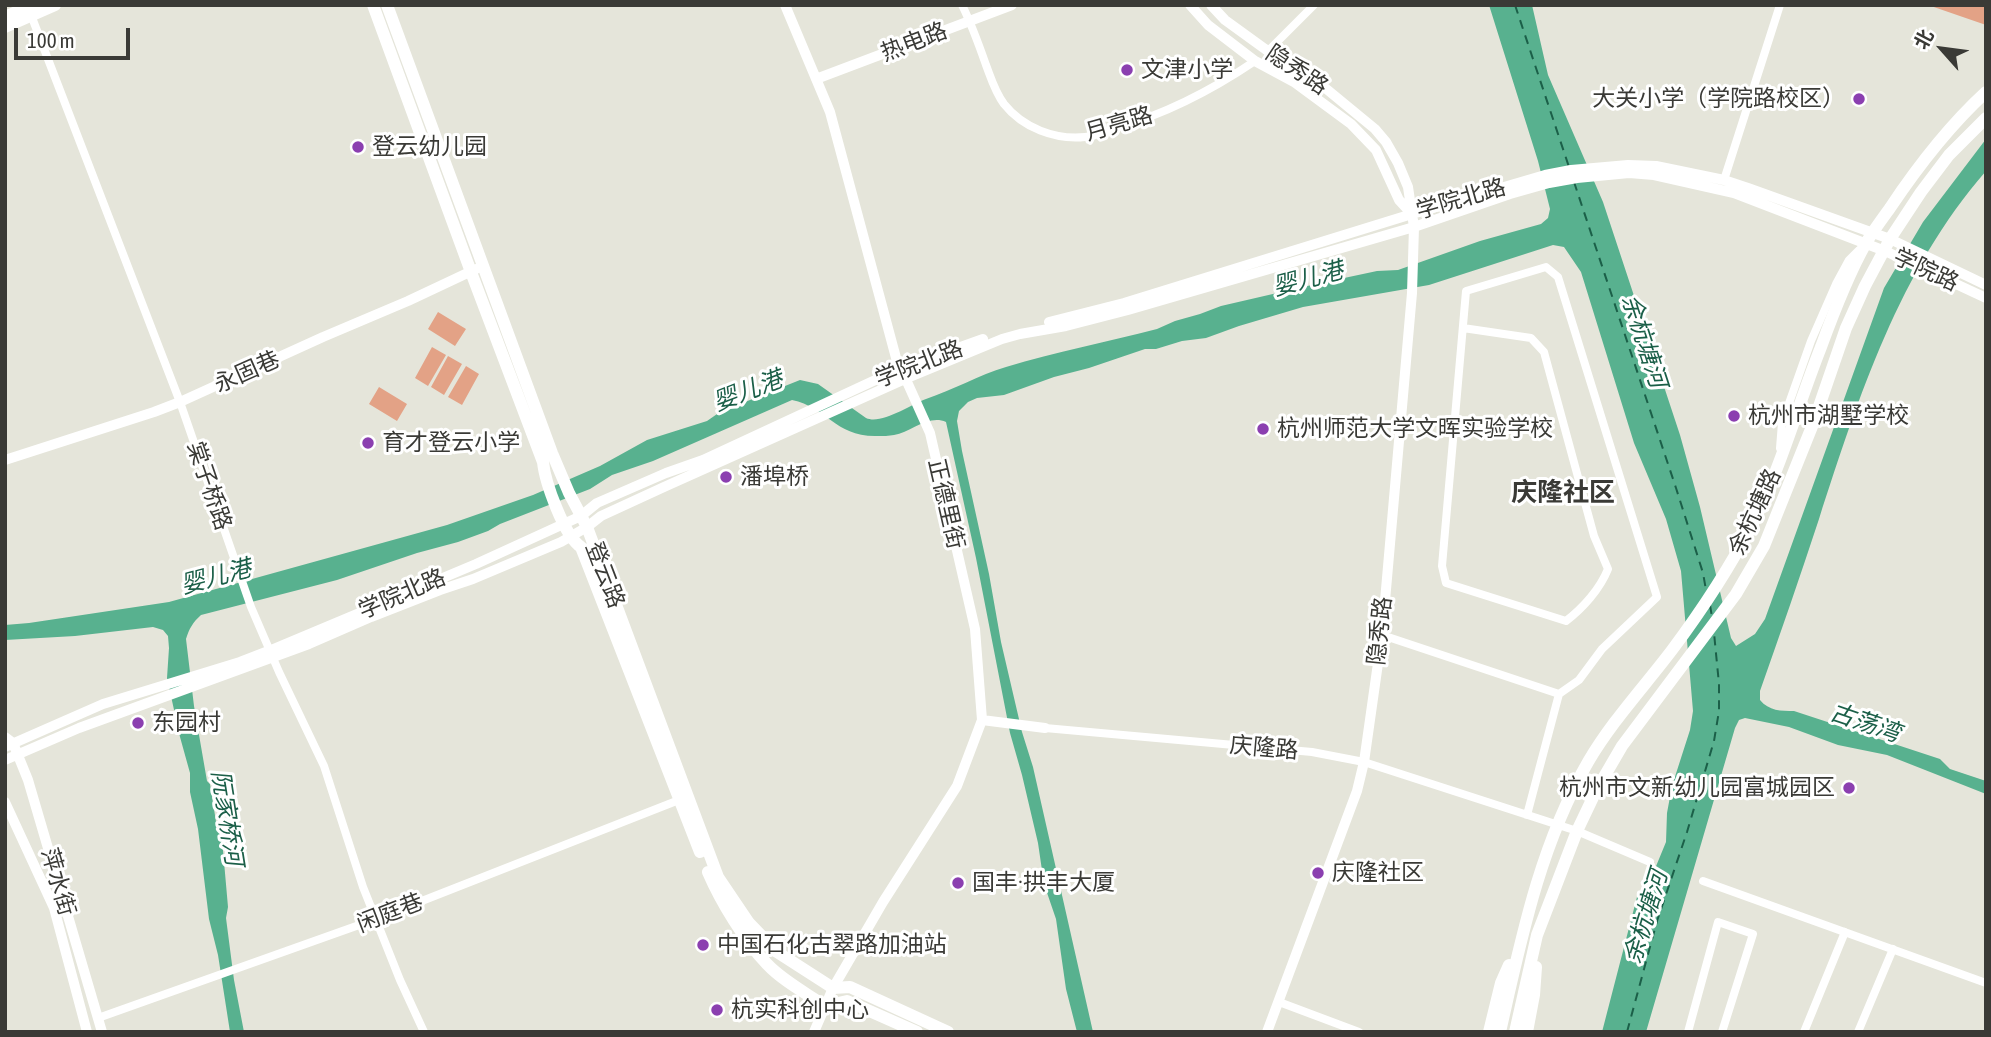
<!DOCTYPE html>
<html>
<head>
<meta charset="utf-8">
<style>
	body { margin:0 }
	#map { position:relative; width:1991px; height:1037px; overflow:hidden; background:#e5e5da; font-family:"Asap Condensed","Noto Sans SC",sans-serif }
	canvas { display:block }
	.frame { position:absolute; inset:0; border:7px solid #3a3a36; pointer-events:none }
	.north { position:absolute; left:1907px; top:14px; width:70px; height:70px; -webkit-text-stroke:5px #fff; paint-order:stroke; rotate:298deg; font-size:19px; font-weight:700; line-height:28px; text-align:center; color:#3a3a36 }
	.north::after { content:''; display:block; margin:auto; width:24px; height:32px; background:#3a3a36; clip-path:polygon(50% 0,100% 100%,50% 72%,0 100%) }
	.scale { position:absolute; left:14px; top:28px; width:116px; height:32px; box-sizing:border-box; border:4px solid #3a3a36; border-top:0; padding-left:9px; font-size:21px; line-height:24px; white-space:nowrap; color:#3a3a36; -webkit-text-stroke:5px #fff; paint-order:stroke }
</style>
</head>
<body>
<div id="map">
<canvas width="1991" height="1037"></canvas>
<div class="frame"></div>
<div class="north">北</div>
<div class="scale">100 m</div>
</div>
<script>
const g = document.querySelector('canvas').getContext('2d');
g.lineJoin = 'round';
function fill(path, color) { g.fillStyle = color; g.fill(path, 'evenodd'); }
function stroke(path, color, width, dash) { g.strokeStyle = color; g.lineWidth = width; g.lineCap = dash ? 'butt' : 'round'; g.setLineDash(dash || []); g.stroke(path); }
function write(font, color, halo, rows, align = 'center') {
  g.font = font + ' "Asap Condensed","Noto Sans SC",sans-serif'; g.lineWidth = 6; g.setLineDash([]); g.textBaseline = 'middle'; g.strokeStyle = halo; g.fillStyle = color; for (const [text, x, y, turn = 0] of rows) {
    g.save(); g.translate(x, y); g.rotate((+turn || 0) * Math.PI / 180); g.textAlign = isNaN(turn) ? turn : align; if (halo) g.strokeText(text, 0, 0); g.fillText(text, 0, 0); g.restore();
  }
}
fill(new Path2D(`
	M1928,5h58v20z
	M438,312l28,17 -11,17 -27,-17z
	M432,347l14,8 -18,31 -13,-8z
	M448,356l14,8 -18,31 -13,-8z
	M466,366l13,8 -17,31 -14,-8z
	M379,387l28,17 -10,17 -28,-17z`), '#e3a286');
fill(new Path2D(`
	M1489,5h43l16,70 55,127 77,233 20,72 31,131 5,8 19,-12 10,-15 119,-331 39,-66 63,-83v32c-87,100 -127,225 -167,348 -19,58 -39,115 -59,172v9c9,11 21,11 34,11l146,48 10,10 36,12v13l-99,-39 -49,-10 -49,-18 -44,-9 -6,2 -4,8 -89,304h-44l35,-135 15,-21 14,-34 1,-29 5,-27 18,-56 3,-19 -12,-140 -15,-52 -32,-76 -53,-171 -17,-25 -11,-2 -124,40 -126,22 -64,19 -33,12 -24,3 -26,8h-11l-56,19 -35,9 -50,18 -27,3 -9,4 -9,9 -2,10 5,30 27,123 12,68 21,90 11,35 60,265h-16l-11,-43 -10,-70 -12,-35 -6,-41 -16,-68 -12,-42 -34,-175 -30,-136c-17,-8 -35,10 -52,13 -5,1 -11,1 -17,1 -42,1 -50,-29 -85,-36l-139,61 -41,14 -22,14 -90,35 -12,7 -30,11 -41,11 -80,27 -136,35c-8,7 -12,14 -15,24l8,67 13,75 3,3 7,44 5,11 6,68 -2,11 8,62 10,52h-14l-12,-77 -9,-36 -11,-90 -8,-37v-19l-10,-36 -13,-59 2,-30 -1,-12 -5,-6 -10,-3 -78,9 -70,4v-15l24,-2 140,-21 278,-77 86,-30 67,-29 47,-26 60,-19 13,-9 80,-32 18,4 48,34c15,7 44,-13 60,-19 27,-9 53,-24 80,-32 50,-15 101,-25 151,-38l18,-8 25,-7 21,-8 95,-22 61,-13 21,-1 82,-29 61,-17 7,-6 2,-9 -12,-48z`), '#58b18f');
stroke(new Path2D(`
	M1515,5l54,162
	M1574,182l102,306 27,85 3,17
	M1710,605l2,12
	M1627,1032l30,-111 30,-89 27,-91 5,-30v-27l-5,-51`), '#1b5f48', 2, [9, 7]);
stroke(new Path2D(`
	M962,5c10,20 17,40 24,60 5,13 9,27 18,39 19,24 51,36 81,33 10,-1 21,-6 31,-9 50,-14 96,-38 139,-67
	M31,15l149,387 71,205 28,65 45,94 39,121 37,93 24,52
	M1268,51l46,-46
	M1724,180l56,-175
	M1463,328l68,10 13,14 50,184 14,33c-8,20 -25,39 -42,52l-120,-38 -4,-17 24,-275 80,-24 12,10 99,320 -55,52 -23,31 -20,14
	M1780,448l2,-25 29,-82 25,-57 13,-24 9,-9
	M1382,635l177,59 -32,121
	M1045,728l267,24 52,10 213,69 73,31
	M1703,881l283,102
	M1279,1002l80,30
	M98,1018l278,-99 303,-119
	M1688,1032l30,-110 35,12 -31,98
	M1804,1032l41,-100
	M1858,1032l35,-83`), '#fff', 8);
stroke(new Path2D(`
	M785,5l45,107 69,257 9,15 22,49 45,196 7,91 -25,66 -74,116 -50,86 -19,44
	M1190,5l18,20 47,36 39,21 57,42 25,26 23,50 13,14
	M1211,5l14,15 40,29 59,38 51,42 11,13 12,21 10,24 6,40 -2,66 -30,342 -18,127 -7,29 -90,241
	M816,79l196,-74
	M1049,322l75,-19 288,-89 133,-39 26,-5 57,-5 28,1 68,14 24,8 142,51 96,46
	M5,460l149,-48 26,-10 143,-65 85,-36 68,-32
	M982,720l63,8
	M5,737l8,6 15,37 74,252
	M5,747l98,-43 137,-42 31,-12 205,-86 105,-48 16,-13 69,-30 37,-13 196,-91 84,-30
	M5,760l74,-32 230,-84 62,-27 69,-27 33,-11 88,-37 26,-15 14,-11 63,-29 241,-108 97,-40 18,-5 46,-8 62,-16 286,-83 96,-33 39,-11 28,-5 52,-5 25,2 80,18 151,58 101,47
	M5,802l49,106 33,124`), '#fff', 10);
stroke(new Path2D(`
	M373,5l98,267 72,190c2,20 21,74 38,85l119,305
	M387,5l165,448 17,40 18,34 131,350 31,46 28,29 56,36 17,-1 98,45
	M5,17l27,-12
	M5,27l50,-22
	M708,872c13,30 36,68 59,92 16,17 39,29 58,42l22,-5 70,31
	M1489,1032l12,-49 8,-18
	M1500,1032c21,-93 40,-187 88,-270 24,-41 56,-75 84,-112 30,-40 58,-83 81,-127 28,-56 45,-118 68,-176 12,-33 28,-74 45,-104 7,-12 16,-24 24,-35 28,-42 59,-82 96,-116
	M1515,1032l22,-97 40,-104 20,-42 25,-43 114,-152 28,-48 49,-122 33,-96 19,-42 25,-47 31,-47 28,-37 37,-37
	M1527,1032l7,-37 2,-28`), '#fff', 12);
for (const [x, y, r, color] of [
	[1127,70,7,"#8b3fb0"],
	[1859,99,7,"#8b3fb0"],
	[358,147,7,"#8b3fb0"],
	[1734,416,7,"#8b3fb0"],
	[1263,429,7,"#8b3fb0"],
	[368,443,7,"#8b3fb0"],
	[726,477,7,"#8b3fb0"],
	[138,723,7,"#8b3fb0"],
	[1849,788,7,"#8b3fb0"],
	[1318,873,7,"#8b3fb0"],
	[958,883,7,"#8b3fb0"],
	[703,945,7,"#8b3fb0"],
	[717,1010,7,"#8b3fb0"]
]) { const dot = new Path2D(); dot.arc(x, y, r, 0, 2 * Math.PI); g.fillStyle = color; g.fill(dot); stroke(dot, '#fff', 2.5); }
write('23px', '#3a3a36', '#fff', [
	["热电路",914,42,-21],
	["隐秀路",1297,70,34],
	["月亮路",1119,124,-16],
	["学院北路",1461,199,-16],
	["学院路",1926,270,25],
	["学院北路",919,364,-21],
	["永固巷",247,372,-24],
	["棠子桥路",209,486,71],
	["正德里街",946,504,77],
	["余杭塘路",1755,512,-65],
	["登云路",605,575,69],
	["学院北路",402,594,-23],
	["隐秀路",1380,631,-84],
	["庆隆路",1264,748,5],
	["萍水街",58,882,74],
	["闲庭巷",390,913,-21]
]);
write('23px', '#3a3a36', '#fff', [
	["文津小学",1141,70],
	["大关小学（学院路校区）",1845,99,"right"],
	["登云幼儿园",372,147],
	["杭州市湖墅学校",1748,416],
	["杭州师范大学文晖实验学校",1277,429],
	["育才登云小学",382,443],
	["潘埠桥",740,477],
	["东园村",152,723],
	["杭州市文新幼儿园富城园区",1835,788,"right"],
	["庆隆社区",1332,873],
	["国丰·拱丰大厦",972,883],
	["中国石化古翠路加油站",717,945],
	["杭实科创中心",731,1010]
], 'left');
write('italic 24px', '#1b5f48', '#fff', [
	["婴儿港",1308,279,-15],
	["余杭塘河",1644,341,72],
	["婴儿港",748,391,-21],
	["婴儿港",216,577,-15],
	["古荡湾",1865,723,19],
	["阮家桥河",227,818,81],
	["余杭塘河",1646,917,-73]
]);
write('bold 26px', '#3a3a36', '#fff', [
	["庆隆社区",1563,493]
]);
</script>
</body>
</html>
